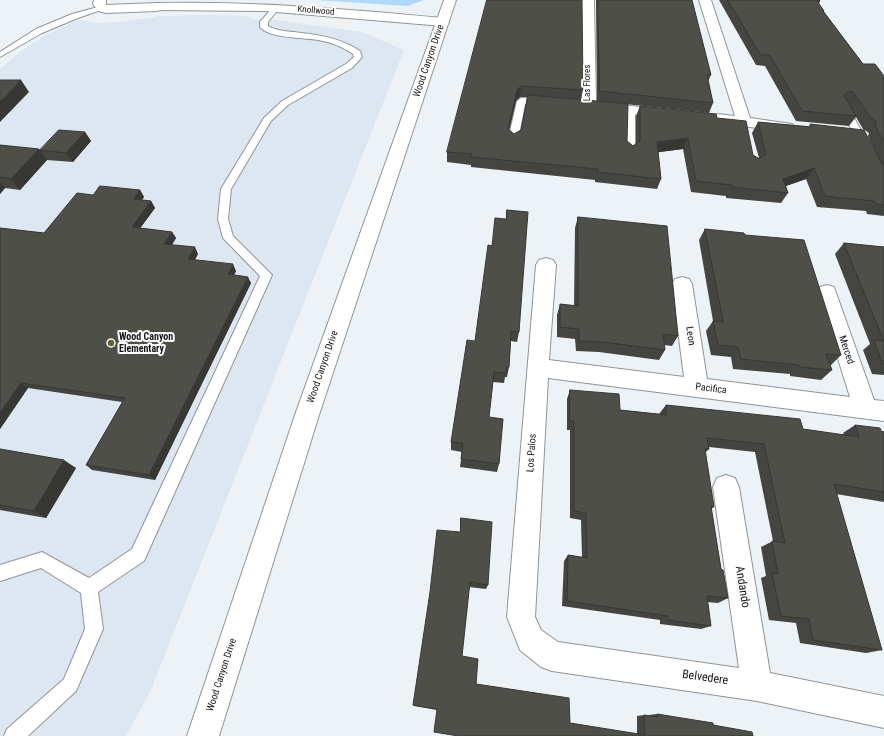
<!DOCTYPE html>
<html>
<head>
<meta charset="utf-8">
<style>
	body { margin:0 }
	canvas { display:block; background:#edf2f6 }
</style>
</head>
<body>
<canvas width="884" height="736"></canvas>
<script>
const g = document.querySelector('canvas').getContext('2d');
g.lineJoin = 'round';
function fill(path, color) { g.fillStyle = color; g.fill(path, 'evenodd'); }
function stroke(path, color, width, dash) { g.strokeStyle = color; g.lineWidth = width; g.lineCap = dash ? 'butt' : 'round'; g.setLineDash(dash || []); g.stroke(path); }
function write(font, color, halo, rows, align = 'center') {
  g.font = font + ' "Roboto Condensed",sans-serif'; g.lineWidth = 4; g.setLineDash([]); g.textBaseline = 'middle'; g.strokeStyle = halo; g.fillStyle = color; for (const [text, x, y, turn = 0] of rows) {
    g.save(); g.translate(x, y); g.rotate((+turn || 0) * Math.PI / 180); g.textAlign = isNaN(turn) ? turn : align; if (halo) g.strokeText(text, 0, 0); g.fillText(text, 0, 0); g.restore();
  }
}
fill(new Path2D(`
	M204,15l43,1 5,3 24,1 86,12 42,18 -253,640 -25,46h-126v-667l24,-20 20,-13 34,-16 17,3 25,-1 40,-6z`), '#dde7f1');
fill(new Path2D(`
	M315,0h109l-16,6z`), '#aed8fe');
const service = new Path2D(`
	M276,5l4,2 -12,15v4c10,6 22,5 33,7 21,2 41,6 59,18l2,6 -10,11 -64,37 -17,16 -40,68 -3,30 5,17 39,39 -128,286 -46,31 5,37 -27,62 -48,45h-24l3,-7 57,-50 21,-50 -4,-36 -40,-25 -41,13v-16l42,-13 47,26 43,-29 128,-273 -37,-38 -5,-19 3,-30 43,-71 18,-17 64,-37 8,-7 -1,-3c-10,-7 -22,-12 -35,-14 -16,-3 -47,-1 -58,-13v-5l14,-16z
	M102,6l4,2 -2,1 -26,9 -36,15 -42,24v-5l36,-23 36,-15z
	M521,98l22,1 4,3 -4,3 -18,-1 -7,36 -5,3 -5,-3 9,-39z
	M843,103l4,3 23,39 -2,2 -3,1 -5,-3 -21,-39z
	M631,107l4,3v42l-5,3 -5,-3 2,-42z`);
const minor = new Path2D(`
	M94,0h12v5l51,-2 4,1 2,3 -2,3 -4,1 -51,2 -8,-2 -5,-7z
	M582,0h12l2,102 71,8 5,1 2,3 -2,3 -5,1 -83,-9 -2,-3z
	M699,0h12l39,118 42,6 3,3 -3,3 -5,2 -75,-10 -3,-3 3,-3 5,-2 18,2z
	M546,258l7,2 3,5 -7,95 135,17 -12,-93 3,-5 7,-2 7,2 3,5 15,95 143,18 -33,-105 3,-5 7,-2 7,2 40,113 10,1v20l-336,-43 -13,239 6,13 17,12 181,26 -26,-181 4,-9 9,-3 9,3 4,9 31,186 114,23v32l-127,-27 -205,-30 -11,-4 -21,-17 -13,-33 29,-352 3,-5z`);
const tertiary = new Path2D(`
	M157,3c96,-2 191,6 286,15l4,1 2,3 -2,3 -4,1 -179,-15 -111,-1 -2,-3 2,-3z`);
const secondary = new Path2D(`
	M444,0h12l-136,412 -101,324h-32l109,-324z`);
stroke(service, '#8f9497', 2);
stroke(minor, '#8f9497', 2);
stroke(tertiary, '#8f9497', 2);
stroke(secondary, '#8f9497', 2);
fill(service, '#fff');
fill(minor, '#fff');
fill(tertiary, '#fff');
fill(secondary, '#fff');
fill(new Path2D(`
	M487,0l96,90 -2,9 46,42 6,5 3,-3v-27l4,-10 77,12 36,37 6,3 -7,-25 6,-11 51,5 1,-3 66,30 -8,-18 1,-3 -6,-4 -7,-12 -7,9 -53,-5 -31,-55 -9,-1 -37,-65h100l1,1 -1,3 5,7v1l39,52 21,12v140l-17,-2 -1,-3 -49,-4 -11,-28 -20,7 2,7 -7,10 -55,-5v-2l-35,-4 -8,-43 -25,3 3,27 -4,10 -62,-7v-2l-124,-13v-2l-24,-3v-10zM520,97h7l-6,33 -7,4 -5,-4 7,-29z
	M596,0h96l19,75 -3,6 5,22 -4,10 -112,-12z
	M85,132l6,9 -18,21 -26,-2 -27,30 -15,-2 -5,6v-49l40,5z
	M140,190l4,7 -2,3 9,1 4,7 -15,20 32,4 4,6 -4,7 26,9 -3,6 41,11 -2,4 17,8 -96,197 -63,-10 -6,-5 36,-63 -94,-14 -28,41v-201l44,5 49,-38z
	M507,210l12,122 -2,10 -6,-1 -2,26 -2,10h-2l-1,6 -11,-1 -4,35 10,47 -2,8 -37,-5 2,-15 -11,-2v-8l24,-101 17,-95 14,-27z
	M578,217l100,119 -6,10 -8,-1 1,5 -6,10 -60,-8 -23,-1 -1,-12 -18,-2v-22l3,-11 14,2 1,-78z
	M705,229l40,6 96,120 -10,10h-1l2,5 -11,10 -31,-4v-2l-57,-5 -2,-12 -20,-2 -5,-24 7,-10 -14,-81z
	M844,243l40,4v128l-12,-1 -9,-24 7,-6 -35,-90z
	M570,390l50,20 39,4 7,-9 137,24 41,6 -1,-2 12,-8 29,7v70l-48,-8 46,156 -16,3 -66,-10 -4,-20 -27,-3 -8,-42 5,-2 -5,-29 12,-6 -18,-89 -46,-5v2l-4,4 9,54 -3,2 10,60 7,29 -10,5 -11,-1 4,24 -10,3 -41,-5v-4l-98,-14 2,-45 4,-6 14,2 -1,-37 -11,-2v-88h-3v-31z
	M0,449l76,19 -30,50 -46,-8z
	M460,532l28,53 -2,4 -17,-2 -7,69 14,28 94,39 67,11v-18l7,-1 5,1v-1l8,-1 56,11 40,11h-295l-21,-26 -23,-4 -1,-1z`), '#444440');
fill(new Path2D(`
	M21,80l8,12 -29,30v-20z
	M521,86l-1,11 -4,4 -9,39 1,-11 9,-39z
	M85,132l6,9 -18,21 -7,-9z
	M688,138l-5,11 -30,4 4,-11z
	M39,149l8,11 -27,30 -9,-11z
	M814,168l-8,11 -29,10 6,-10z
	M0,182l5,6 -5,6z
	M140,190l4,7 -7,9 -3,-7z
	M151,201l4,7 -19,26 -4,-7z
	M172,232l4,6 -8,12 -4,-6z
	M195,247l3,7 -7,11 -3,-6z
	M233,264l3,7 -5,10 -3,-7z
	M248,277l3,6 -96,197 -6,-5z
	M21,383l7,5 -28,41v-16z
	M64,460l12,8 -30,50 -12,-7z`), '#373734');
const building = new Path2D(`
	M487,0h95l1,90 -62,-4 -4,4 -9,39 6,5 7,-4 7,-35 58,5 42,4 -1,37 6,5 7,-5v-35l76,8 1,4 29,3 7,34 6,4 7,-5 -8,-32 54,5 -2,-3 54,6 18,34 2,1v40l-8,-1 -2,-3 -49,-5 -11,-28 -31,11 5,14 -56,-6v-2l-36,-4 -8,-43 -31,4 4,37 -63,-7v-3l-127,-12 1,-3 -25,-2z
	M598,0h94l19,75h-4l6,28 -113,-12z
	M728,0h91l1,1h-3l7,10h-1l40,53h12l9,12v66l-9,-16 2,-4 -6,-4 -18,-26 -4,-1 -5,4 12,21 -54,-5 -32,-56h-9z
	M0,80h21l-21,22z
	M59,130l26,2 -19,21 -26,-3z
	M0,145l39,4 -28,30 -11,-2z
	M100,186l40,4 -6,9 17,2 -19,26 40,5 -8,12 31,3 -7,12 45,5 -5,10 20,3 -99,198 -63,-10 39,-67 -104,-15 -21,30v-185l44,5 33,-40 16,2z
	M507,210l21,2 -9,120 -8,-1 -2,36h-2l-1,6 -12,-1 -5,45 14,2 -4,45 -38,-5 2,-16 -12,-1 16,-102 8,1 13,-96 4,1 3,-28 11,1z
	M578,217l89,9 11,110 -15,-2 2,16 -62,-8 -24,-1v-12l-19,-2v-23l18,2z
	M705,229l39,4 1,2 59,5 37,115 -15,-1 6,16 -32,-3 -1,-2 -58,-6 -3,-12 -20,-2 -5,-24 10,1z
	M844,243l40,4v94z
	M874,340l10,1v23h-1z
	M570,390l49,4 1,16 47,5 -1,-10 134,14 3,10 56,8 -4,-12 25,3 1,3 3,1v60l-50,-8 48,166 -69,-10 -4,-21 -28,-3 -9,-43 6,1 -6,-33 13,2 -21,-99 -57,-6 2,11h-4l9,58 -3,-1 10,63 2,1 5,28 -21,-2 4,30 -43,-6v-4l-101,-15 1,-46 19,3 -1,-45 -12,-2v-90h-4z
	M0,449l64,11 -30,51 -34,-6z
	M461,518l31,4 -4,63 -18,-3 -8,74 16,3 -2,25 93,14 1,25 75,12 -1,-20 14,2 -1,-3 56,9v2l39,7 1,4h-295l-24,-4 3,-23 -24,-4 17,-113 7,-62 23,2z`);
fill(building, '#4f4f4a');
stroke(building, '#373734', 1);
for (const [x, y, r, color] of [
	[111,343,4,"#665f2c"]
]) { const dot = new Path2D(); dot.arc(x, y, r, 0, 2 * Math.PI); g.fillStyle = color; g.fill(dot); stroke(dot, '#fefefe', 1.5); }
write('9px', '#151618', '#fefefe', [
	["Knollwood",316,11,5],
	["Las Flores",588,83,-90]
]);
write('10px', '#151618', '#fefefe', [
	["Wood Canyon Drive",429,61,-71],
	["Leon",690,336,82],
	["Merced",846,350,72],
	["Wood Canyon Drive",323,367,-71],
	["Pacifica",711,389,7],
	["Los Palos",532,453,-86],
	["Wood Canyon Drive",222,675,-72]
]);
write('bold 10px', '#151618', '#fefefe', [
	["Wood Canyon",119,337],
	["Elementary",119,349]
], 'left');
write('12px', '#151618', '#fefefe', [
	["Andando",742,587,81],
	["Belvedere",705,678,8]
]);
</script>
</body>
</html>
